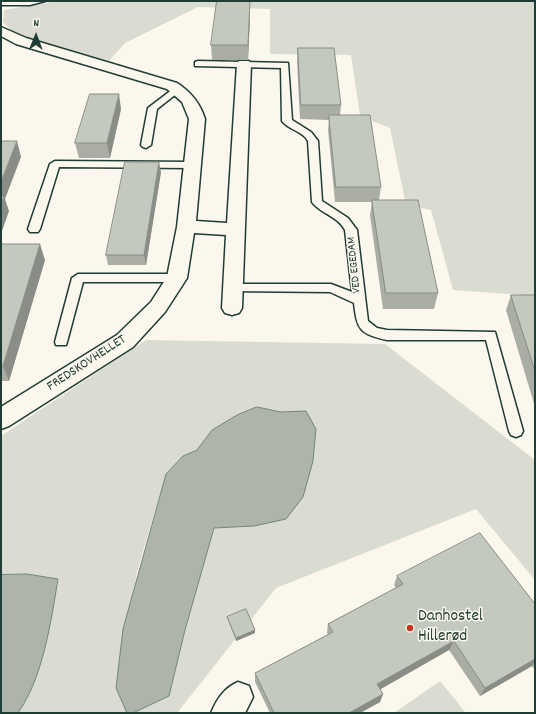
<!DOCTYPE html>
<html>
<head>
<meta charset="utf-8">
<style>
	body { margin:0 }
	#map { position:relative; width:536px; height:714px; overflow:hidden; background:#fbf7ec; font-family:Dekko,sans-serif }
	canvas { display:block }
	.frame { position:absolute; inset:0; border:2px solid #1f3d34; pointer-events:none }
	.north { position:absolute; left:16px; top:16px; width:40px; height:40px; -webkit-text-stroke:3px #fbf7ec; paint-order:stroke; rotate:1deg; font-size:11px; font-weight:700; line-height:16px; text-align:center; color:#1f3d34 }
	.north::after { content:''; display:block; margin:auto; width:14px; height:18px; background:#1f3d34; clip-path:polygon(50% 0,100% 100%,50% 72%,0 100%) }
</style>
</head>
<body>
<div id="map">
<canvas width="536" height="714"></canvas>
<div class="frame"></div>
<div class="north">N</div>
</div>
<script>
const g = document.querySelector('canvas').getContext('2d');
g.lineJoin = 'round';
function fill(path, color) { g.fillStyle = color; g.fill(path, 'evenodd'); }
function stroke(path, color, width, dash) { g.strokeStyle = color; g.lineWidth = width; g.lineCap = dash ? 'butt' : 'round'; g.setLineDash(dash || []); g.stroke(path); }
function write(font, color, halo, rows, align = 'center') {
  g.font = font + ' Dekko,sans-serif'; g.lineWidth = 3; g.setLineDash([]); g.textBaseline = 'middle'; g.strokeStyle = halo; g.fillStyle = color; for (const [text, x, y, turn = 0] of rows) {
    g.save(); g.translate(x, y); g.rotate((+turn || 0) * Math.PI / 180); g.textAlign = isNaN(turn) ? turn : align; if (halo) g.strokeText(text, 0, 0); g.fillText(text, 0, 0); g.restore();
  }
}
fill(new Path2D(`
	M57,1h478v295l-82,-6 -22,-80 -25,-5 -16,-77 -30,-12 -9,-61 -81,-1v-45l-72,-2 -73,36 -16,18 -77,-22 -20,-8 -9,-9 1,-12z
	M146,340l239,4 150,116v120l-59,-71 -200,79 -99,125h-44l36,-17 16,-66 29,-102 40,-2 52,-114h-25l-24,-5 -20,8 -25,15 -15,20 -14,6 -17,18 -29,98 -21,116 11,25h-109l9,-13 31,-121 -31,-5 -26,1v-139z
	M440,681l26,32h-72z`), '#dbdcd1');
const water = new Path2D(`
	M257,407l24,5 25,-1 10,18 -3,32 -10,36 -17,22 -32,7 -40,2 -29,102 -16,66 -36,17h-6l-11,-25 7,-59 43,-155 17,-18 14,-6 15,-20 25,-15z
	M27,574l31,5c-7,42 -15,99 -40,134h-17v-138z`);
fill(water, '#adb4aa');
stroke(water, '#74847b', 1);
const lane = new Path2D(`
	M1,1h44l-15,4h-29z
	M198,61l90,2 4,57 19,12 7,9 4,60 26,17 9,12 11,91 9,7 10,2 108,2 28,99 -2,4 -5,2 -5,-2 -2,-4 -23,-91h-99c-28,-6 -30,-11 -33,-37l-24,-11 -101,-1 -2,-3 2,-3 4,-1h98l21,8 -7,-62c-7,-14 -24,-16 -33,-28l-4,-61c-5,-10 -19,-11 -26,-20l-1,-53 -86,-2v-4z
	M177,86l4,3 -1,2 -23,18 -6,36 -5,3 -3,-1 -2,-2 7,-37z
	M55,161l138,1 5,3 -5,3 -134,-1 -19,62 -2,3h-8l-2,-3 22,-65z
	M78,274h99l6,4 -6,4h-94l-16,60 -1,3h-10l-1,-3 17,-64z`);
const street = new Path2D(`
	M1,27l25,11 151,45c14,9 23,20 28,36l-9,102 31,2 10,-159 2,-3h10l2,3 -9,244 -3,5 -7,2 -7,-2 -3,-5 4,-73 -32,-2 -7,45 -22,34 -32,35 -124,79 -8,3v-22l116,-72 34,-33 16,-25 10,-50 12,-108 -7,-17 -15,-13 -151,-45 -15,-8z
	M238,682l11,4 4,11 -8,16h-34c6,-14 13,-25 27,-31z`);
stroke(lane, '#1f3d34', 3);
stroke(street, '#1f3d34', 3);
fill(lane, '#fbf7ec');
fill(street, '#fbf7ec');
fill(new Path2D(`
	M250,15l-2,45h-36l-1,-15z
	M298,48l43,57 -1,10 41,72 -2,13 59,93 -4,16h-51l-13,-94 2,-13h-37l-7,-72 1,-10 -29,-1 -3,-57z
	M121,109l-11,49h-31l-4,-15z
	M161,172l-15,93h-38l-2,-10z
	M1,244l44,16 -36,121h-8z
	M511,295h24v112l-29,-97z
	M397,576l138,28v66l-3,-4 -52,30 -31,-46 -69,39 3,5 -3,8 -20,11h-90l-15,-31v-9l73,-38 -1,-2 1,-9 68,-36 -2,-3z
	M227,617l28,13v3l-19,8 -8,-21z`), '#a9ada3');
fill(new Path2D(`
	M250,1v14l-2,45v-15z
	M119,94l2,15 -11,49 -3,-15z
	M17,141l4,16 -16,42 4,12 -8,23v-52z
	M159,162l2,10 -15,93 -2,-10z
	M40,244l5,16 -36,121 -6,-15z
	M255,630v3l-19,8v-3z
	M454,641l-5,9 -75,43 3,-9z
	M535,659v2l-3,5 -52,30 5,-8z
	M383,694l-3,8 -20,11h-11z`), '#898d85');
const building = new Path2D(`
	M217,1h33l-2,44h-37z
	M298,48h36l7,57h-40z
	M90,94h29l-12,49h-32z
	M329,115h41l11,72h-45z
	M1,141h16l-16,41z
	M125,162h34l-15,93h-38z
	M1,196h3l-3,9z
	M372,200h46l20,93h-52z
	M1,244h39l-37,122h-2z
	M511,295h24v76z
	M480,533l55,71v55l-50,29 -31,-47 -77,43 6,10 -34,19h-75l-19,-40 78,-41 -5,-8 75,-40 -6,-8z
	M246,609l9,21 -19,8 -9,-21z`);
fill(building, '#c4c9be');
stroke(building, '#898d85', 1);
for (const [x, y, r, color] of [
	[410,628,4,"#c8321e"]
]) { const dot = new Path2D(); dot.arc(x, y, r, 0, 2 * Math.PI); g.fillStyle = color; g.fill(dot); stroke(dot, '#fbf7ec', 1.5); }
write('12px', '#1f3d34', '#fbf7ec', [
	["VED EGEDAM",355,265,-96]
]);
write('14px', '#1f3d34', '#fbf7ec', [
	["FREDSKOVHELLET",87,364,-33]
]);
write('17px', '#1f3d34', '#fbf7ec', [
	["Danhostel",418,618],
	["Hillerød",418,638]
], 'left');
</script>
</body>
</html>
